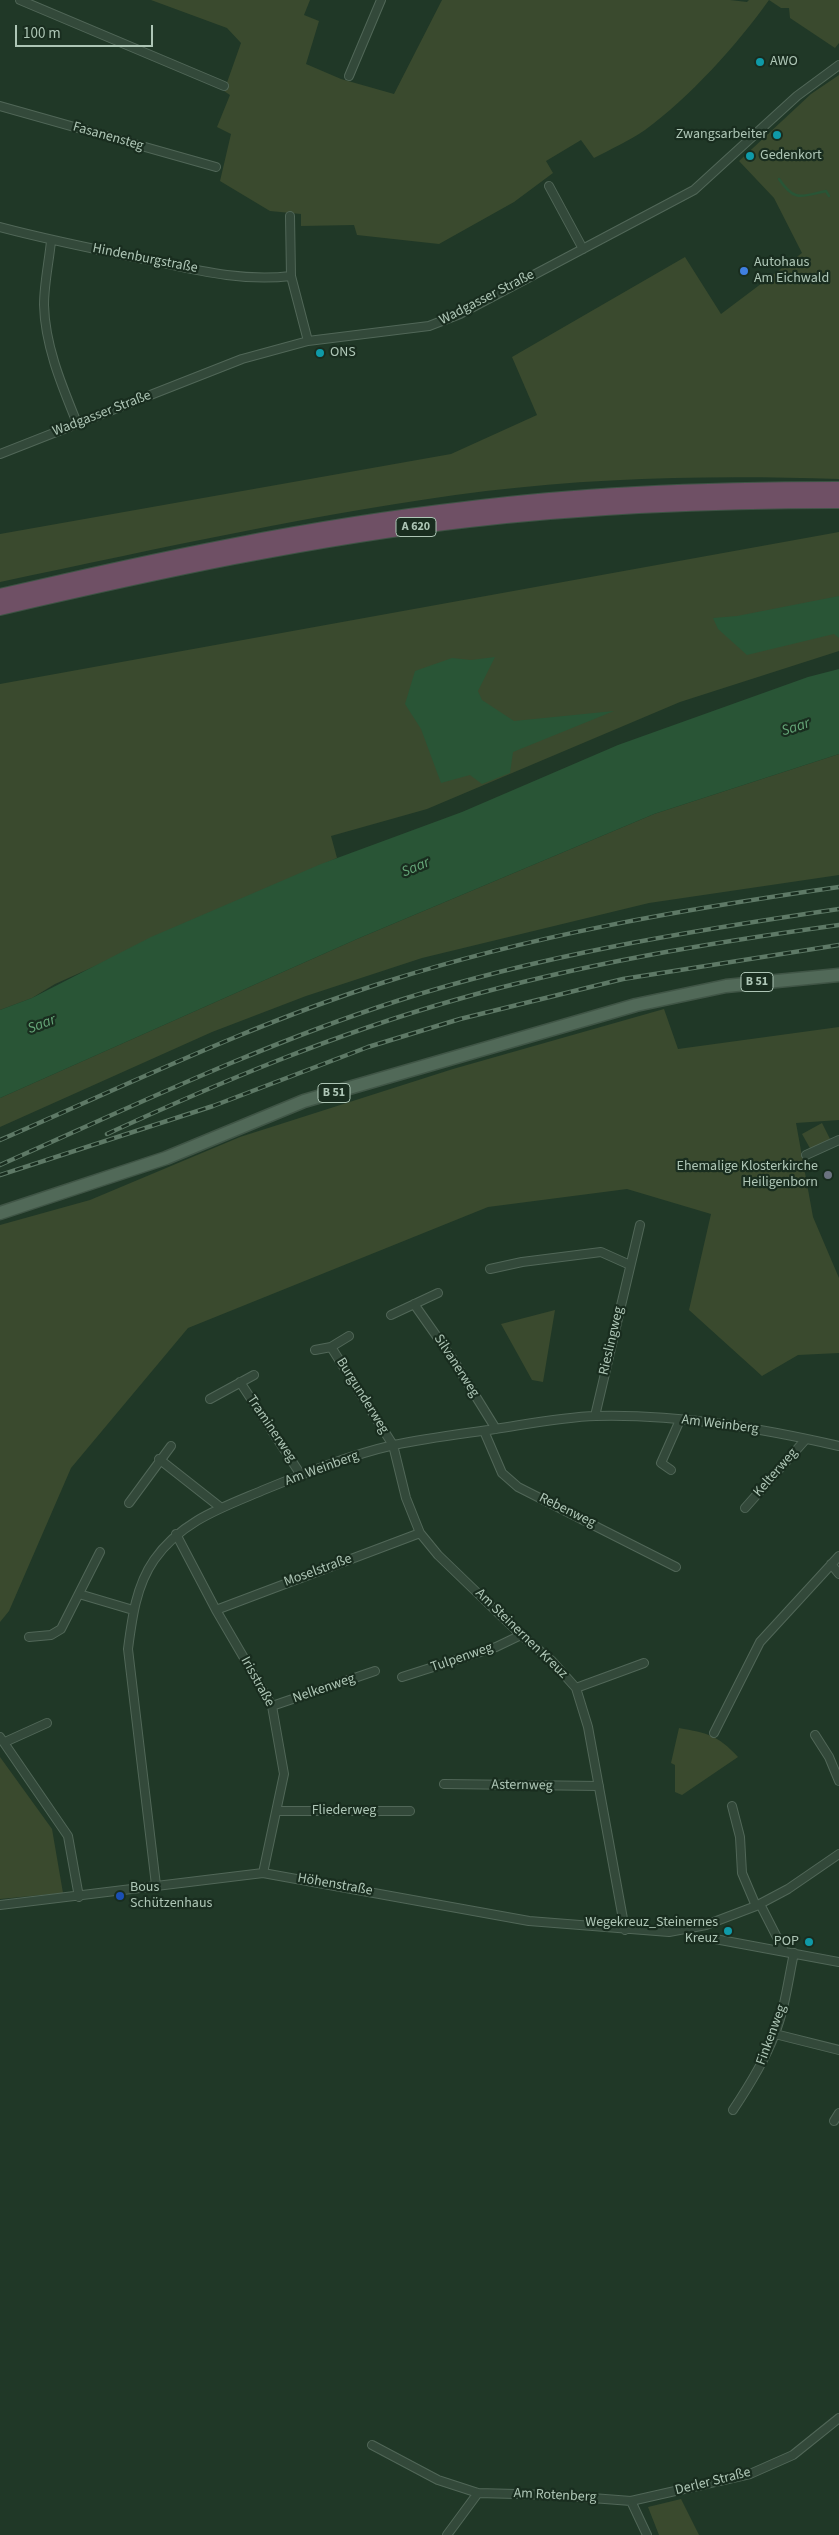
<!DOCTYPE html>
<html>
<head>
<meta charset="utf-8">
<style>
	body { margin:0 }
	#map { position:relative; width:839px; height:2535px; overflow:hidden; background:#203827; font-family:"Source Sans 3",sans-serif }
	canvas { display:block }
	.scale { position:absolute; left:15px; top:25px; width:138px; height:22px; box-sizing:border-box; border:2px solid #aec6b6; border-top:0; padding-left:6px; font-size:15px; line-height:18px; white-space:nowrap; color:#aec6b6; -webkit-text-stroke:4px #192d1f; paint-order:stroke }
</style>
</head>
<body>
<div id="map">
<canvas width="839" height="2535"></canvas>
<div class="scale">100 m</div>
</div>
<script>
const g = document.querySelector('canvas').getContext('2d');
g.lineJoin = 'round';
function fill(path, color) { g.fillStyle = color; g.fill(path, 'evenodd'); }
function stroke(path, color, width, dash) { g.strokeStyle = color; g.lineWidth = width; g.lineCap = dash ? 'butt' : 'round'; g.setLineDash(dash || []); g.stroke(path); }
function write(font, color, halo, rows, align = 'center') {
  g.font = font + ' "Source Sans 3",sans-serif'; g.lineWidth = 4.5; g.setLineDash([]); g.textBaseline = 'middle'; g.strokeStyle = halo; g.fillStyle = color; for (const [text, x, y, turn = 0] of rows) {
    g.save(); g.translate(x, y); g.rotate((+turn || 0) * Math.PI / 180); g.textAlign = isNaN(turn) ? turn : align; if (halo) g.strokeText(text, 0, 0); g.fillText(text, 0, 0); g.restore();
  }
}
fill(new Path2D(`
	M151,0h159l-6,15 15,6 -13,43 35,15 53,15 48,-94h288l17,2 2,-2h90v43l-4,5 -45,-30 -1,-10h-8l-12,-8c-32,45 -80,98 -124,130 -16,11 -34,19 -51,28l-13,-18 -35,21 7,12 -39,29 -75,42 -82,-9 -3,-10 -53,1v-12l-31,-3 -50,-30 11,-47 -14,-7 13,-32 -6,-4 17,-48 -14,-15z
	M839,75v404c-117,-4 -237,-2 -353,12 -164,21 -325,57 -486,91v-48l451,-80 86,-39 -25,-58 173,-100 36,57 81,-61 -28,-55 -35,-37 72,-67z
	M839,532v119l-159,51 -253,107 -96,27 6,22 -282,126 -23,14 -32,12v-326z
	M839,754v121l-190,28 -227,55 -116,38 -94,36 -212,95v-29l357,-159 297,-125z
	M664,1009l14,40 161,-22v93l-43,3 17,94 26,61v75l-41,2 -36,21 -73,-66 22,-96 -84,-25 -139,18 -300,121 -117,140 -62,143 -9,11v-397l90,-25 150,-63 213,-68z
	M822,1123l8,16 -19,11 -9,-16z
	M555,1310l-12,72 -11,-2 -31,-56z
	M679,1728c28,5 39,7 59,29l-56,38 -7,-3v-27l-4,-2z
	M0,1757l52,72 11,64 -63,6z
	M681,2499l18,36h-40l-11,-28z`), '#3a4a2e');
fill(new Path2D(`
	M839,596v42l-5,-4 -87,21 -29,-26 -5,-11 24,-2z
	M495,657l-17,34 4,9 32,21 100,-10 -101,41 -3,21 -28,11 -12,-9 -29,8 -20,-54 -16,-25 10,-33 37,-13 19,2z
	M839,669v85l-185,60 -297,125 -357,159v-88l32,-12 119,-61 170,-73 141,-52 156,-67 190,-68z`), '#295536');
stroke(new Path2D(`
	M779,179c16,24 23,17 47,12l3,5`), '#295536', 2.5);
const street = new Path2D(`
	M20,0l204,86
	M349,76l32,-76
	M0,106l216,61
	M549,186l34,63
	M290,216l1,60
	M0,227c49,13 99,23 149,33 47,10 93,22 142,16l17,65
	M51,241c-2,21 -7,43 -7,64 1,41 18,81 33,118
	M0,454l242,-95 66,-18 121,-15 31,-12 234,-124 103,-94 42,-31
	M806,1155l33,-15
	M490,1269l32,-7 79,-10 29,13
	M414,1304l38,54 44,71
	M391,1315l47,-22
	M331,1347l62,98 13,53 14,35 18,22 83,80 31,26 24,27 12,39 37,203
	M315,1350l16,-3 18,-11
	M240,1382l61,93
	M210,1399l44,-24
	M595,1416l45,-191
	M484,1431l18,42 16,14 158,80
	M159,1459l61,48
	M671,1470l-10,-7 19,-43
	M129,1503l42,-57
	M745,1508l61,-69
	M176,1534l40,76 56,96 12,68 -21,99
	M831,1564l8,10
	M79,1594l54,16
	M216,1610l204,-77
	M29,1637l22,-2 10,-6 39,-77
	M402,1677l94,-30 25,-12
	M576,1688l68,-25
	M272,1706l103,-35
	M714,1733l46,-91 79,-86
	M815,1735l14,22 10,24
	M0,1737l68,99 11,61
	M5,1742l42,-19
	M444,1784l155,2
	M732,1806l8,31 2,36 14,33
	M278,1811h132
	M156,1885l-28,-236c4,-31 8,-63 26,-89 28,-40 70,-53 112,-71 42,-17 84,-34 128,-44 33,-7 67,-11 101,-16 33,-5 67,-12 101,-13 82,-2 164,12 243,30
	M760,1904l24,47
	M0,1905l263,-32 266,48 140,11 37,-7 50,-19 32,-17 51,-35
	M715,1939l124,23
	M775,2034l64,16
	M733,2110c16,-24 31,-48 41,-74 11,-27 14,-55 20,-83
	M834,2121l5,-8
	M372,2445l66,35 40,13 75,2 78,6 119,-27 43,-19 46,-37
	M631,2501l16,34
	M447,2535l31,-42`);
const primary = new Path2D(`
	M0,1213l166,-55 138,-57 332,-96 90,-19 113,-11`);
const highway = new Path2D(`
	M0,596c154,-36 308,-69 465,-87 124,-16 249,-20 374,-20
	M0,608c155,-36 311,-70 469,-88 123,-14 246,-19 370,-19`);
stroke(street, '#516758', 10);
stroke(primary, '#405546', 15);
stroke(highway, '#3e5345', 16);
stroke(street, '#33493a', 8);
stroke(primary, '#516958', 12);
stroke(highway, '#6f5065', 14);
const rail = new Path2D(`
	M107,1134c113,-52 228,-100 348,-134 126,-36 254,-57 384,-75
	M0,1140c127,-55 252,-116 385,-158 148,-47 300,-73 454,-95
	M0,1165c131,-58 260,-120 397,-164 144,-46 293,-70 442,-92
	M0,1175l213,-69 155,-59 92,-28 163,-40 216,-34`);
stroke(rail, '#5e7966', 4.5);
stroke(rail, '#192d1f', 2.5, [8]);
for (const [x, y, r, color] of [
	[760,62,5,"#0f9aa8"],
	[777,135,5,"#0f9aa8"],
	[750,156,5,"#0f9aa8"],
	[744,271,5,"#3f7fe0"],
	[320,353,5,"#0f9aa8"],
	[828,1175,5,"#6b7280"],
	[120,1896,5,"#1a4fb4"],
	[728,1931,5,"#0f9aa8"],
	[809,1942,5,"#0f9aa8"]
]) { const dot = new Path2D(); dot.arc(x, y, r, 0, 2 * Math.PI); g.fillStyle = color; g.fill(dot); stroke(dot, '#192d1f', 2); }
for (const [x, y, w] of [
	[416,527,40],
	[757,982,32],
	[334,1093,32]
]) { const box = new Path2D(); box.roundRect(x - w / 2, y - 9.5, w, 19, 4); g.fillStyle = '#192d1f'; g.fill(box); stroke(box, '#aec6b6', 1); }
write('bold 12px', '#aec6b6', null, [
	["A 620",416,527],
	["B 51",757,982],
	["B 51",334,1093]
]);
write('14px', '#aec6b6', '#192d1f', [
	["AWO",770,62],
	["Zwangsarbeiter",767,135,"right"],
	["Gedenkort",760,156],
	["Autohaus",754,263],
	["Am Eichwald",754,279],
	["ONS",330,353],
	["Ehemalige Klosterkirche",818,1167,"right"],
	["Heiligenborn",818,1183,"right"],
	["Bous",130,1888],
	["Schützenhaus",130,1904],
	["Wegekreuz_Steinernes",718,1923,"right"],
	["Kreuz",718,1939,"right"],
	["POP",799,1942,"right"]
], 'left');
write('14px', '#aec6b6', '#192d1f', [
	["Fasanensteg",108,137,16],
	["Hindenburgstraße",145,259,11],
	["Wadgasser Straße",487,298,-27],
	["Wadgasser Straße",102,414,-21],
	["Rieslingweg",612,1341,-77],
	["Silvanerweg",456,1366,57],
	["Burgunderweg",362,1396,58],
	["Am Weinberg",720,1425,7],
	["Traminerweg",271,1429,56],
	["Am Weinberg",322,1469,-20],
	["Kelterweg",776,1473,-49],
	["Rebenweg",567,1511,26],
	["Moselstraße",318,1571,-20],
	["Am Steinernen Kreuz",521,1634,44],
	["Tulpenweg",462,1658,-19],
	["Irisstraße",257,1682,61],
	["Nelkenweg",324,1689,-19],
	["Asternweg",522,1786,1],
	["Fliederweg",344,1811],
	["Höhenstraße",335,1885,10],
	["Finkenweg",772,2035,-70],
	["Derler Straße",713,2482,-14],
	["Am Rotenberg",555,2496,3]
]);
write('italic 15px', '#65a678', '#192d1f', [
	["Saar",796,728,-18],
	["Saar",416,868,-23],
	["Saar",42,1025,-21]
]);
</script>
</body>
</html>
